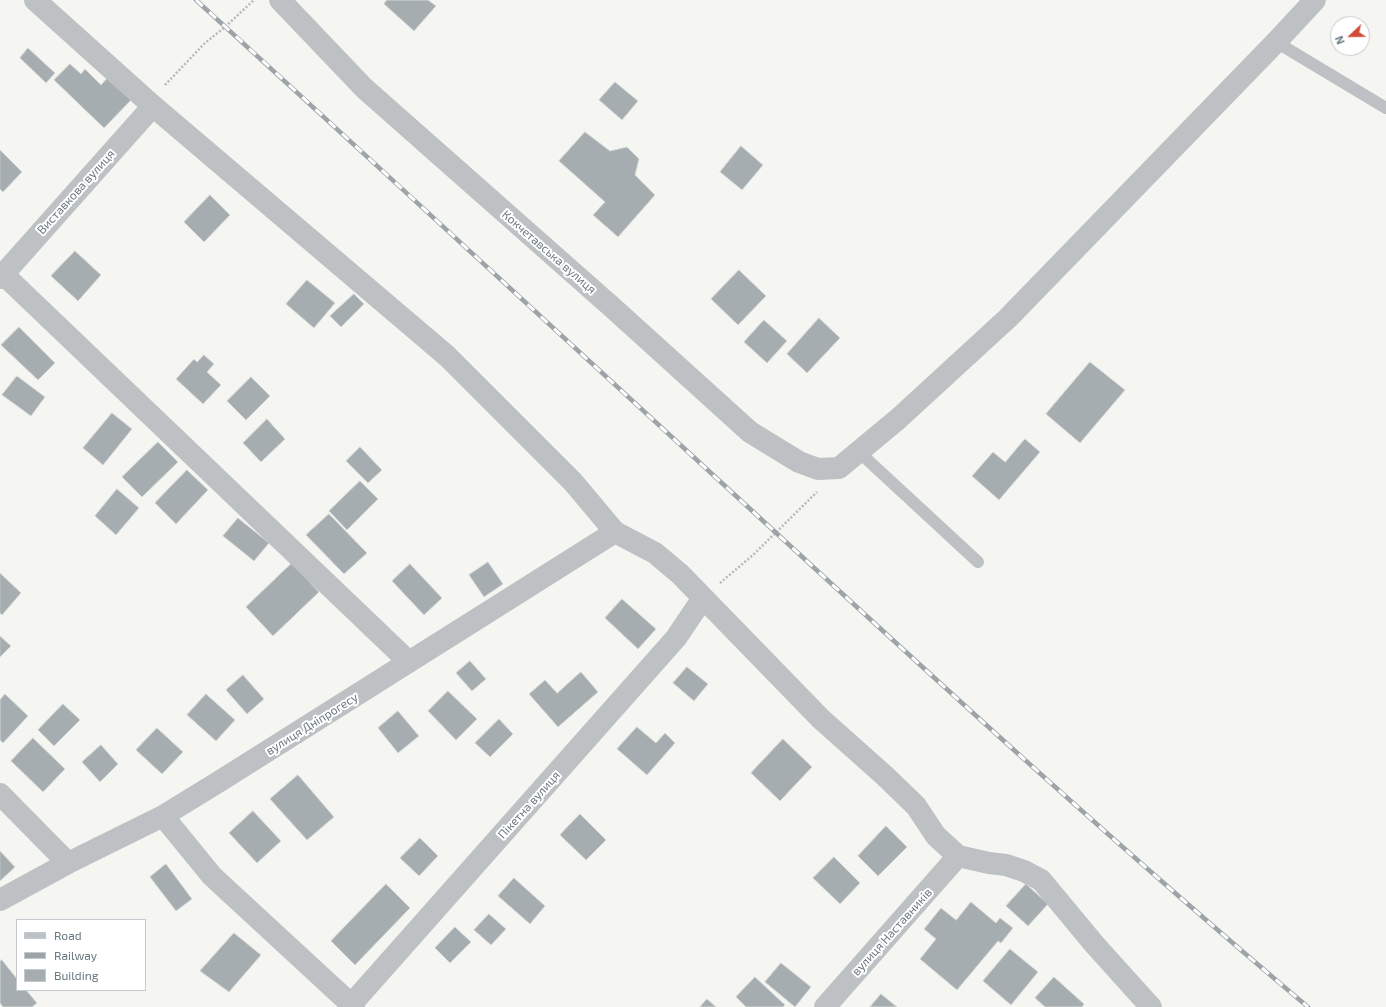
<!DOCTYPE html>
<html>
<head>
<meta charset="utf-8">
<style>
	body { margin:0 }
	#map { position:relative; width:1386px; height:1007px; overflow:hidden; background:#f5f5f2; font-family:"Exo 2",sans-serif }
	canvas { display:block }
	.legend { position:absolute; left:16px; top:919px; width:130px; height:72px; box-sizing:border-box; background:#fff; border:1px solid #c3c9cc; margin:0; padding:5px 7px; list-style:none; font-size:12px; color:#687880 }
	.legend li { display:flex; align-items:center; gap:8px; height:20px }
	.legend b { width:20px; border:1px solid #c3c9cc }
	.north { position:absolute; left:1330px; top:16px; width:40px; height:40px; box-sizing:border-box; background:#fff; border:1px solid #c3c9cc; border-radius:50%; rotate:248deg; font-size:11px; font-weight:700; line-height:16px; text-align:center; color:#687880 }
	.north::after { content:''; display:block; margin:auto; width:14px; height:18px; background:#ce4c39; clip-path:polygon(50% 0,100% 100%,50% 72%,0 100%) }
</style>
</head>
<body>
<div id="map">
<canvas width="1386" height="1007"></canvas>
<ul class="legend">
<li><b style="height:5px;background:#bdc1c4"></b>Road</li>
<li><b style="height:5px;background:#9da4a8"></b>Railway</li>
<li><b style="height:11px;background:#a5adb1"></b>Building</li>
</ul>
<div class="north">N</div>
</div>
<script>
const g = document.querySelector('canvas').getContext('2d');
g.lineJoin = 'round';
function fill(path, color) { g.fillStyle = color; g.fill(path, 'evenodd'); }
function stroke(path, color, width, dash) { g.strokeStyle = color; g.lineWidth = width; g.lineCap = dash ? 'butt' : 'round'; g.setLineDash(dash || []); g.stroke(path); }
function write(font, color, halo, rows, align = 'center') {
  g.font = font + ' "Exo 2",sans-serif'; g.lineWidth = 4; g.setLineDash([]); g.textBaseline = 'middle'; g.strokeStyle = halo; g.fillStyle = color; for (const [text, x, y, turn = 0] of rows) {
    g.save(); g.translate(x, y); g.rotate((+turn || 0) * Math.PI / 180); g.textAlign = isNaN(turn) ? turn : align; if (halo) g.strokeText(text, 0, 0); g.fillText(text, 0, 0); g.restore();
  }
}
const building = new Path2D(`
	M387,0h41l8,6 -22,25 -30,-27z
	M28,48l27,25 -9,10 -26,-25z
	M70,64l11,10 4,-5 16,16 9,-10 23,23 -29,30 -50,-48z
	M615,82l23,19 -16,19 -23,-20z
	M585,132l25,19 17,-4 12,12 -4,16 20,20 -37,42 -25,-22 12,-13 -46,-41z
	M741,146l22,19 -21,25 -22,-18z
	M0,150l22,22 -19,20 -3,-3z
	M210,195l20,20 -26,27 -20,-20z
	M75,251l26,24 -23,26 -27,-25z
	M739,270l27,26 -28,29 -27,-26z
	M307,280l28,23 -21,25 -28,-24z
	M354,294l10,10 -23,23 -11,-11z
	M819,318l21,20 -33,35 -20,-19z
	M764,320l23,21 -20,22 -23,-21z
	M19,327l36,36 -17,17 -37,-35z
	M204,355l10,9 -7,8 14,13 -18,19 -27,-25 18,-20 3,3z
	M1090,362l35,28 -45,53 -34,-29z
	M17,376l28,21 -14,19 -29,-21z
	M251,377l19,19 -24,24 -19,-19z
	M112,413l20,16 -29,36 -20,-17z
	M267,419l18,20 -24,23 -18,-19z
	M1025,439l15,13 -41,48 -27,-24 21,-24 12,10z
	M158,442l20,20 -36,35 -20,-20z
	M360,447l22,23 -14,13 -22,-22z
	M187,470l21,20 -32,34 -21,-21z
	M360,481l18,18 -31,31 -18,-19z
	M117,489l22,19 -23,27 -21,-19z
	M329,514l38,39 -23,21 -38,-39z
	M238,518l31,25 -15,18 -31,-25z
	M488,562l15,22 -19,13 -15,-22z
	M292,563l27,29 -46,44 -27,-29z
	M410,564l32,34 -18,17 -32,-34z
	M0,573l21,20 -19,22 -2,-2z
	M622,599l34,30 -18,20 -33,-31z
	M0,636l11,10 -11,11z
	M470,661l16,18 -14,12 -16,-18z
	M687,667l21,17 -14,17 -21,-18z
	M581,672l17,20 -40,35 -29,-33 16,-14 12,13z
	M243,675l21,24 -17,15 -21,-24z
	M448,691l29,28 -21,21 -28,-29z
	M5,694l23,22 -25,27 -3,-3v-40z
	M206,694l29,26 -19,21 -29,-26z
	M63,704l17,16 -26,26 -16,-16z
	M398,711l21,25 -21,17 -20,-25z
	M499,719l14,15 -23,23 -15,-14z
	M637,727l19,16 9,-10 10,10 -28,32 -30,-26z
	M157,728l26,24 -21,22 -26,-24z
	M33,738l32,31 -22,23 -32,-31z
	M783,739l29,28 -32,34 -29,-28z
	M101,745l17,19 -18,18 -18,-20z
	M298,775l36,42 -27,23 -37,-41z
	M253,811l28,30 -24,22 -28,-30z
	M580,814l26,26 -20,20 -26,-25z
	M886,826l21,21 -29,29 -20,-20z
	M420,838l18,18 -19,20 -19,-18z
	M0,851l15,16 -15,14z
	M834,857l26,26 -20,21 -27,-26z
	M166,864l26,35 -16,12 -26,-34z
	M514,878l31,28 -15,18 -32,-28z
	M386,884l24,24 -55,57 -24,-24z
	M1026,884l22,20 -20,22 -22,-20z
	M971,902l25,21 4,-5 13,10 -12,15 -3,-2 -41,49 -37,-31 16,-20 -12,-10 17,-21 15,12z
	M489,914l17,15 -15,16 -17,-15z
	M455,927l16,15 -21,21 -15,-15z
	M234,933l27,22 -32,37 -29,-21z
	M1010,949l28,23 -27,33 -28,-24z
	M2,960l15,19v11h9l11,13 -5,4h-29l-3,-4v-42z
	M781,963l30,24 -16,20 -30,-25z
	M755,977l30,28 -2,2h-37l-10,-10z
	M1054,977l30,27 -2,3h-37l-10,-9z
	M881,994l16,13h-27z
	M707,999l9,8h-16z`);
fill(building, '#a5adb1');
stroke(building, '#d7d7d5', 1);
stroke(new Path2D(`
	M165,85l40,-42 20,-16 29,-27
	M720,583l33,-28 64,-63`), '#b7babc', 2.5, [2, 2]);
stroke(new Path2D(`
	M1276,42l110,66
	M859,452l119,110`), '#bdc1c4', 12);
stroke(new Path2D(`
	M35,0l118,106 294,250 126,126 42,50 40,21 25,21 141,145 64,57 31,30 20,30 22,20 31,7 17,2 18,6 17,9 54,65 56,62
	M280,0l84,88 249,220 137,124 49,30 19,7 21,-1 59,-49 110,-101 268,-276 39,-42
	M3,274l406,388
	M0,278l153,-172
	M0,794l68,69
	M163,816l49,60 142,131
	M0,900l68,-37 95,-47 57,-35 395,-249
	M349,1007l327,-369 27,-40
	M825,1007l133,-151`), '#bdc1c4', 22);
const rail = new Path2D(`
	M196,0c193,176 385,354 577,530 176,162 352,323 535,477`);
stroke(rail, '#9da4a8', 4.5);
stroke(rail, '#fff', 3, [9]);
write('12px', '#687880', '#fff', [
	["Виставкова вулиця",76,192,-48],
	["Кокчетавська вулиця",549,252,41],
	["вулиця Дніпрогесу",312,724,-32],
	["Пікетна вулиця",529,805,-48],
	["вулиця Наставників",892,932,-48]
]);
</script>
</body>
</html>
